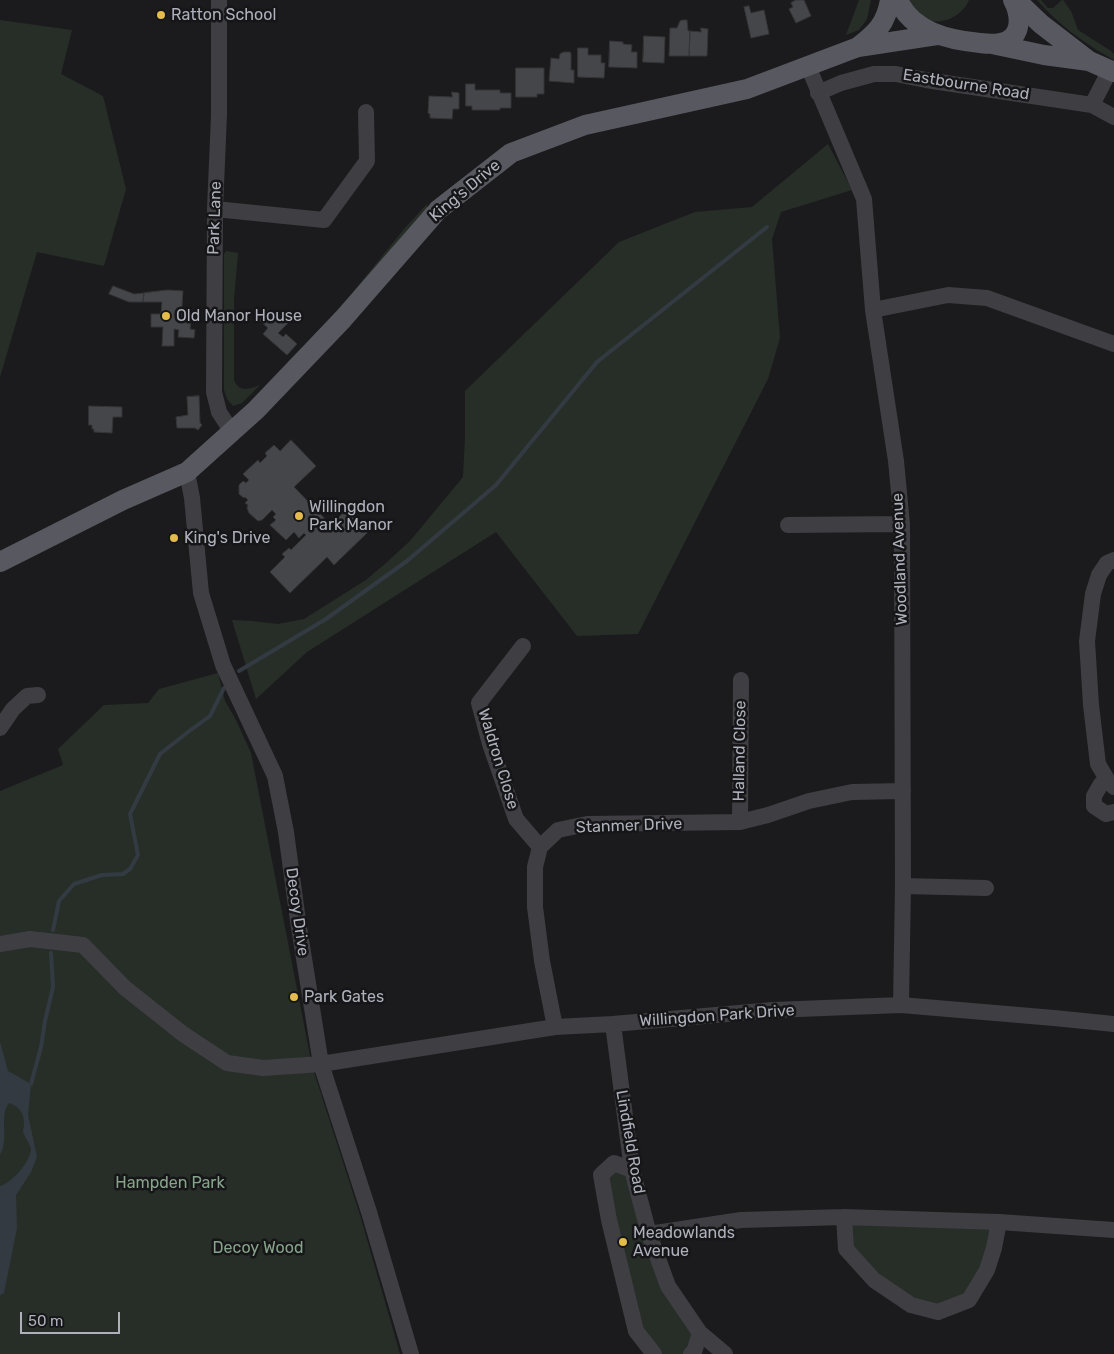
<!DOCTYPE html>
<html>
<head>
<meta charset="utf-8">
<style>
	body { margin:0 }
	#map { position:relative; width:1114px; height:1354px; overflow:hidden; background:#1b1b1d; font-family:Rubik,sans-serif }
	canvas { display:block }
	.scale { position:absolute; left:20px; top:1312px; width:100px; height:22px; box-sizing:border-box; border:2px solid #aeb1bb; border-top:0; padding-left:6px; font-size:15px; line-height:18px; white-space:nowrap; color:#aeb1bb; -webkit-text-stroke:4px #161618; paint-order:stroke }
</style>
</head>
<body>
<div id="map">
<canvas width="1114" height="1354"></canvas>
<div class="scale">50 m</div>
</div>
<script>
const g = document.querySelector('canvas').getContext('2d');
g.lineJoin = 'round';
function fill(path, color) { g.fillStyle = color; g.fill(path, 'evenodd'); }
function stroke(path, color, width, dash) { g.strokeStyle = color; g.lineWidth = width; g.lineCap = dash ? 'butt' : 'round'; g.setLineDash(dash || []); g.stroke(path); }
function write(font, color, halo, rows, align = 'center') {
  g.font = font + ' Rubik,sans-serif'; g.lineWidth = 5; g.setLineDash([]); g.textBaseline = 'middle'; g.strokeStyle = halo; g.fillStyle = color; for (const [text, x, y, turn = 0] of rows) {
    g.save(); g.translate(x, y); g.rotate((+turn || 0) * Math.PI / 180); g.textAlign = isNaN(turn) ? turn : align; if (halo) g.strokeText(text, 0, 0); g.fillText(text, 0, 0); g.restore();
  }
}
fill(new Path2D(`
	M859,0h12l-4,19 -8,11 -13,5z
	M907,0h62c-8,19 -32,28 -50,16 -5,-4 -9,-11 -12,-16z
	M1037,0h4l7,8h5l9,-8h1l8,11 7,19 33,21 3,3v6c-29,-16 -55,-35 -77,-60z
	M0,20l72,10 -11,44 42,22 23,93 -22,77 -67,-14 -37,125z
	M828,144l24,46 -71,22 -9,27 8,99 -12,41 -130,255 -61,2 -81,-104 -189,120 -51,47 -24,-79 20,1 26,3 26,-5 62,-39 21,-18 23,-21 53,-64 2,-39v-47l154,-149 76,-30 57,-5z
	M427,204v4l-19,21 -58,71 -62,64 60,-66 57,-70z
	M226,251l12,2 -4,47v80c5,13 15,9 26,5l-18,18 -9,3 -6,-7 -3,-9v-136z
	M218,673l7,28 11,19 15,33 61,313 48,149 40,139h-400v-563l63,-26 -5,-16 46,-44 44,-2 11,-14z
	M614,1163l18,7 17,64 51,99 -9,21h-37l-18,-23 -35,-156z
	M844,1217l155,5 -30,78 -31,12 -27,-7 -65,-56z`), '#272e28');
fill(new Path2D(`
	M0,1042l8,29 23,13 -3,31 9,42 -6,15 -15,23 1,33 -13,65 -4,2v-109c11,-2 31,-25 31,-37 -1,-6 -7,-12 -8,-18 0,-2 1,-5 1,-8 0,-10 -5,-17 -15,-20 -9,11 -2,30 -6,44 0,3 -2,5 -3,8z`), '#333a42');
stroke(new Path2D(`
	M239,671l87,-52 81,-58 89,-76 101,-123 170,-135
	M53,930l6,-29 15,-17 28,-9 21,-1 7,-5 8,-14 -8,-41 30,-60 28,-22 22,-16 14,-28
	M31,1084l10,-37 4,-26 8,-34 -2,-34`), '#333a42', 4);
const building = new Path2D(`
	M796,0h8l7,16 -15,7 -7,-14 4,-2 -2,-4z
	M749,6l2,7 13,-3 5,24 -18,4 -7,-31z
	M683,20h4l1,11h2l-1,25h-20l1,-28h7l3,-7z
	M701,28l7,1 -1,27h-18l1,-25 11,1z
	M644,36l21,1 -1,26 -21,-1z
	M610,41l13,1v2l9,1 -1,7h6v16l-28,-1z
	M578,48h10v7h13v8h4l-1,15 -26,-1z
	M564,52h6l1,2v16h3v13l-25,-2 2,-23 8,1 1,-5z
	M516,68h28v26h-7v3h-21z
	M466,84h9v6h25v3h11v15h-11v2h-28v-4h-6z
	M452,92l7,1v16h-6l-1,10 -22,-1v-4l-2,-1 1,-17 23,1z
	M113,286l21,8 10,-1 -1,9h-14l-20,-8z
	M168,290l15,1 -2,28h10l-1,10 5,1 -1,8 -16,-1 1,-7 -5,-1v17h-12l1,-19h-12v-13h10l1,-12h-19l1,-9z
	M268,310l8,7 4,-5h3l7,5v4l-12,12 5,4 3,-3 11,10 -10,11 -24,-21 5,-6 -9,-8z
	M199,396l1,27 2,2 -4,5 -3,-2h-18l-1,-11 12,-2 -1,-18z
	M89,406l33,1v10h-9l-1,16 -18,-1v-3h-2v-4h-3z
	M291,440l25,26 -22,21 37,38 16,-16 22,22 -35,34 -7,-8 -37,36 -20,-21 15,-15 -3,-3 7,-6 2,2 15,-15 -2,-2 -5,5 -5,-6 -8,8 -16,-15 6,-5 -3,-3 3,-3 -4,-4 -10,10 -4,1 -9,-8 -2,-5 1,-3 -3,-2 3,-3 -3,-3 -1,1 -5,-4v-9l4,-4 3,2 3,-3 -6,-6 15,-14 2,3 7,-7 -2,-3 9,-8 6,6z`);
fill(building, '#454649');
stroke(building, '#353538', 1);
stroke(new Path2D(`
	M219,0v115l-4,94 -1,183 5,20 13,20
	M808,66l56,133 9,111 23,151 6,63 1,362 -2,119
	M818,93l23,-10 33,-9h22l30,6 166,25 22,12
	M1092,105l18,-35
	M215,209l109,11 43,-59 -1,-49
	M873,310l75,-15 39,3 127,46
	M187,472l5,26 9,95 22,72 52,111 11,56 12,89 23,143 48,148 42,142
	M788,525l114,-1
	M1114,560l-7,3 -8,12 -6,19 -6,47 4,64 7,59 10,17 6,6
	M523,646l-44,57 11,41 26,75 24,28
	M0,728l13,-19 14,-13 11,-1
	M1108,781l-7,3 -7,12v10l12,8 8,-2
	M740,822l1,-142
	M903,886l83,2
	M0,944l30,-5 53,6 42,43 58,46 44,29 36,5 58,-4 234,-37 58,-3 160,-14 128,-5 153,13 60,6
	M613,1024l19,146 17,64 19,52 32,47 25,21
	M555,1027l-13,-66 -7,-54v-40l5,-20 18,-17 29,-6 153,-2 28,-7 41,-14 43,-9 51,-1
	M632,1170l-18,-7 -13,12 8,45 27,111 18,23
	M844,1217l2,32 28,31 37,25 27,7 31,-12 18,-30 7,-22 5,-26
	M649,1234l92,-14 103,-3 155,5 115,8
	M691,1354l3,-2 6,-19`), '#3e3e43', 16);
stroke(new Path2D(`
	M898,0c14,32 51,40 82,43 8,1 19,2 27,-2 16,-8 13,-28 6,-41
	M1016,0l25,24 48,37 25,11
	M992,44l52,11 45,6
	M858,47c18,-14 28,-23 32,-47
	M0,562l123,-62 64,-28 69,-62 87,-91 95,-109 73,-57 74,-28 162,-36 111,-42 79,-12`), '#585960', 20);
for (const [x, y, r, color] of [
	[161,15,5,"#e3bc4c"],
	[166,316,5,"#e3bc4c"],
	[299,516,5,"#e3bc4c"],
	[174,538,5,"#e3bc4c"],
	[294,997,5,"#e3bc4c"],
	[623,1242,5,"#e3bc4c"]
]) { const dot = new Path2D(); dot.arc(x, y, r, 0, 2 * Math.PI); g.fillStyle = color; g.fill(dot); stroke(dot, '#161618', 2); }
write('16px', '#aeb1bb', '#161618', [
	["Ratton School",171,15],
	["Old Manor House",176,316],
	["Willingdon",309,507],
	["Park Manor",309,525],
	["King's Drive",184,538],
	["Park Gates",304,997],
	["Meadowlands",633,1233],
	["Avenue",633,1251]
], 'left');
write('16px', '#aeb1bb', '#161618', [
	["Eastbourne Road",966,85,9],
	["King's Drive",465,191,-40],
	["Park Lane",215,218,-88],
	["Woodland Avenue",900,559,-92],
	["Halland Close",740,751,-89],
	["Waldron Close",498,759,73],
	["Stanmer Drive",629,826,-2],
	["Decoy Drive",297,912,82],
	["Willingdon Park Drive",717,1016,-4],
	["Lindfield Road",630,1142,80]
]);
write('16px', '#87a48b', '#161618', [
	["Hampden Park",170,1183],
	["Decoy Wood",258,1248]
]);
</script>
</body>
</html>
